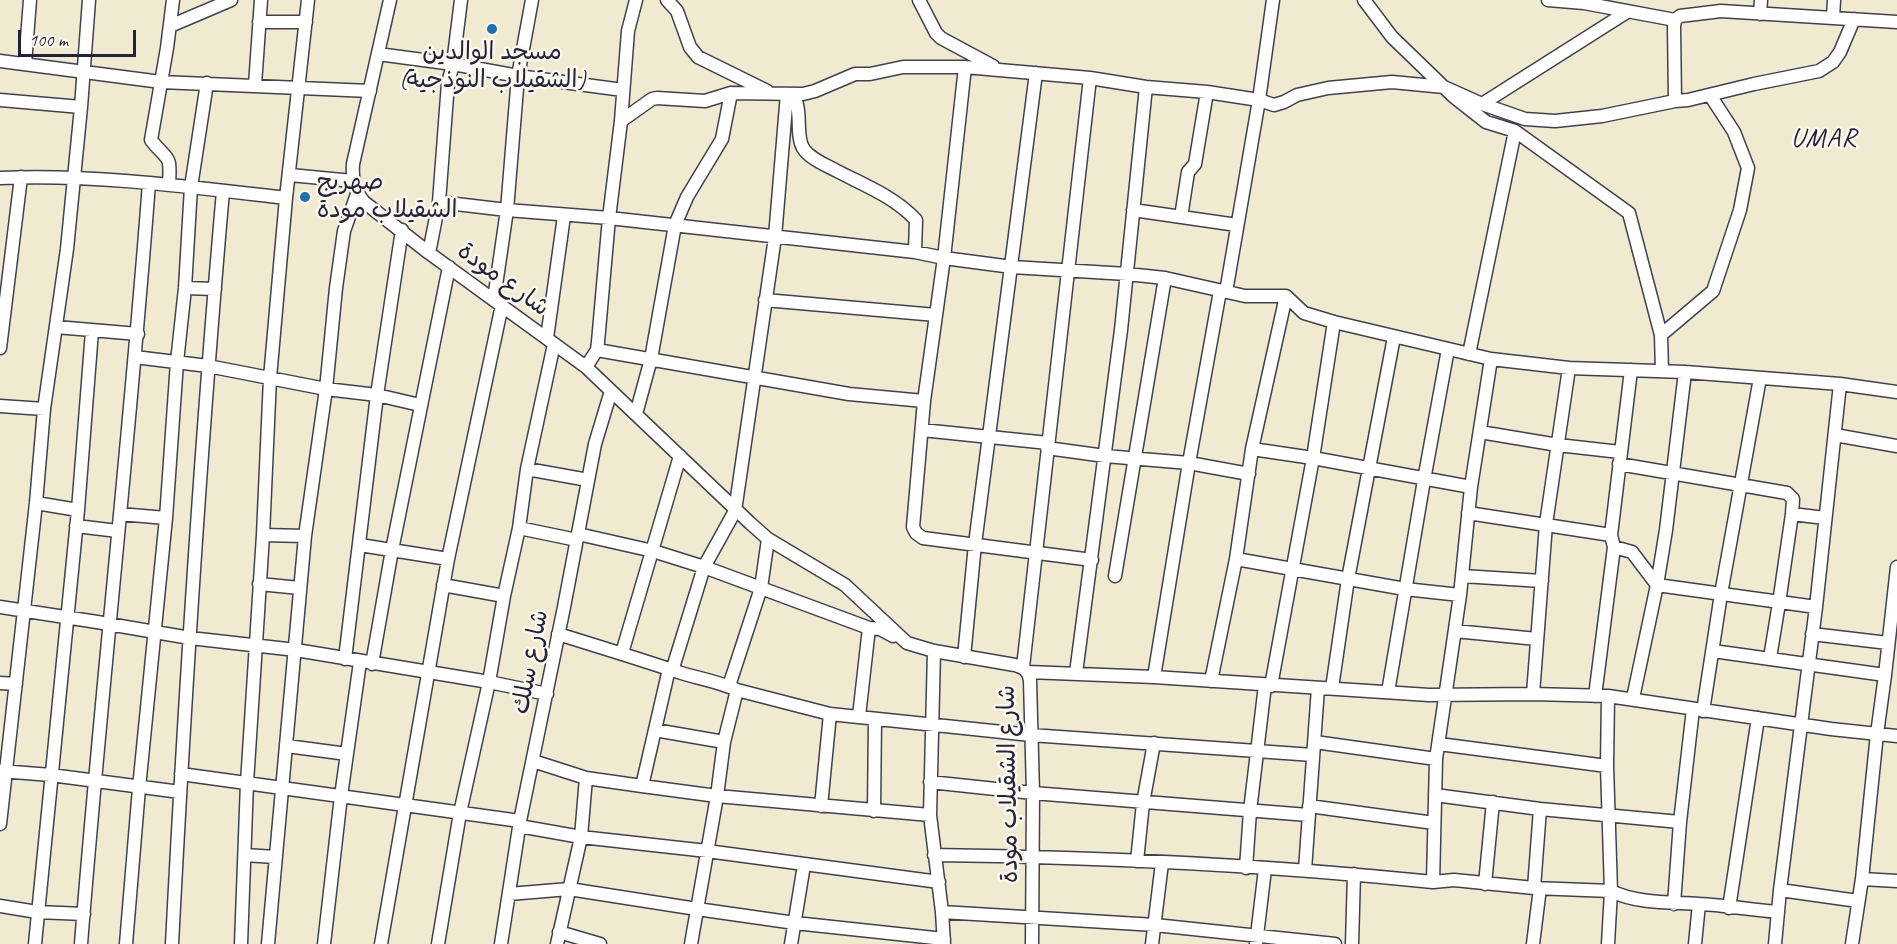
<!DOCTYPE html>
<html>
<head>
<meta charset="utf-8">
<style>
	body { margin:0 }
	#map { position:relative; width:1897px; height:944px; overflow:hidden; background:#f0ead0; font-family:Caveat,sans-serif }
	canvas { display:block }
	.scale { position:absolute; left:18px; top:30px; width:118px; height:27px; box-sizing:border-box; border:3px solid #22223b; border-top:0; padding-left:8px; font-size:18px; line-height:21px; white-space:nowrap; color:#22223b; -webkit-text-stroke:4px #fbf7ec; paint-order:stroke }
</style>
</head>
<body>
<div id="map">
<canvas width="1897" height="944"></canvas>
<div class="scale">100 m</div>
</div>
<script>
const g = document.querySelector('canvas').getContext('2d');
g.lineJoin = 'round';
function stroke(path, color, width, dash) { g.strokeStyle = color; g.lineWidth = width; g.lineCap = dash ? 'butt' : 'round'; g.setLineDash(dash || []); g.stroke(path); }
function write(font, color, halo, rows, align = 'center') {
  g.font = font + ' Caveat,"Playpen Sans Arabic",sans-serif'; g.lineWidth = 5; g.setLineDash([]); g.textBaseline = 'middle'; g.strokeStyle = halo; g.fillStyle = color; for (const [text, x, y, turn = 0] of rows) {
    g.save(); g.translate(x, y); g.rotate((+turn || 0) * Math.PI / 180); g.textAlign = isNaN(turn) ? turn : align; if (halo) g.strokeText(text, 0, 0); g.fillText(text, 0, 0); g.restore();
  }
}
const minor = new Path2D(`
	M390,0l-37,164c-1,15 1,26 11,38l65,51 157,114 164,156 18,16 77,46 62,58 27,8 81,14c10,3 13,6 15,15l3,113 -1,151
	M667,0l10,11 13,36 8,10 69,34
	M919,0l17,33 5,5 52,28
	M1364,0l28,37 61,59 33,26 29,9 114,82 32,122 1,36
	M1548,0l36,3 91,17
	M1760,14l1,-14
	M1833,18l1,-18
	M259,22h47
	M170,26l61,-26
	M378,54l75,10 65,12 105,14
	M0,61l161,21 209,9
	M25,64l5,-64
	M965,67l-21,191 -20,143 -11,126 3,6 7,5 169,22
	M255,85l6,-85
	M793,94c10,18 2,40 10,54 7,11 23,17 34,23 27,14 58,26 79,49l-1,32
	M0,100l81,7
	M1675,101l-1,-75 1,-6 5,-4 41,-5 176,11
	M1482,104l145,-92
	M621,121l31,-22 5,-1 48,3 26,-8 72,1 12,-3 40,-17h15l33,-7h62l125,11 56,9 61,5 52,8 15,5 10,-3 13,-7 31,-7 64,-6 52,5 38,17 43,15 30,2 47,-5 73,-15 13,-1 66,-16 65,-13 14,-9 7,-10 14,-33
	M290,175l63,6
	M0,178c96,-4 191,9 286,20
	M169,184c2,-32 -1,-22 -18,-44l16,-92 6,-48
	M439,202l68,8 102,8 306,34 29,6 68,9 115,7 38,4 80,18h41l18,17 30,9 157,37 78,9 116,4 155,12 57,8
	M1133,210l104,15
	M1181,217l7,-45 7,-8 12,-72
	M429,253l10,-51 9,-119 5,-19 8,-64
	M185,288l30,1
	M1226,292l33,-192 14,-100
	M494,299l13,-89 11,-134 14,-76
	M765,300l171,15
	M56,327l82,7
	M1661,335l52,-44 27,-81 8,-42 -14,-36 -24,-37
	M547,338l17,-122
	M0,348l21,-171
	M597,350l252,44 75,7
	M1469,354l46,-223
	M135,357l73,9 118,23 51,6 43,10
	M586,367l11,-17 1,-8 11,-124 12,-97 7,-90 8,-31
	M0,406l44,3
	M636,414l15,-55 24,-134 12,-28 35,-58 9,-46
	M922,430l126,13
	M1480,432l78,13 62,7
	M1835,435l62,11
	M1047,448l58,8 84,7 60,11
	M1252,449l61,9 158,29
	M1619,464l168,29 6,6 -1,15 -13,89 -9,55
	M527,469l61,11
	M36,503l42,7
	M1468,513l143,22
	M120,514l46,4
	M1792,514l33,4
	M76,526l42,5
	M519,528l58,12
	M578,534l75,17 51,16 165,61 11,1 13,7
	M263,535l42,1
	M360,545l88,14
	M1614,547l18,5 25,33 159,22
	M1236,559l169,30 55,6
	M1115,576l50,-298
	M1462,576l80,5
	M259,584l41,4
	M443,585l61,11
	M0,607l97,15 93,16 106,12 193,32 58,12
	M1455,631l82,8
	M558,634c39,12 78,24 117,37 20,7 43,10 62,19l93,24 201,21 282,20
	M1812,634l76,9
	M934,651l-4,164 12,97 2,32
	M1713,651l172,24
	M622,653l58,-197
	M964,657l11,-113 61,-471
	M345,659l32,-264 25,-165
	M372,664l20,-114 57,-283
	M1023,667l67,-589
	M672,671l32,-104 31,-56 40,-274 12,-143
	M1028,672l126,5 275,18 104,-1 75,2 223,33 66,7
	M1076,673l45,-343 25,-243
	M1154,677l35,-214 31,-172
	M1211,681l25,-122 16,-110 34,-153
	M0,683l16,1
	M729,686l32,-98 7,-49
	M1271,686l42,-228 21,-136
	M1332,688l16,-109 46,-242
	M1388,692l36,-212 24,-131
	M1533,694l13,-170 23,-156
	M1595,696l19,-149 -3,-12 20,-165
	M1633,698l24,-113 9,-55 19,-158
	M1703,711l18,-117 39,-216
	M859,716l10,-88
	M655,730l69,12
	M1315,742l121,17
	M1439,744l168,22
	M287,746l60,8
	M533,761l53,17 56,8 75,10 213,19
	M0,771l51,4 129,17
	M181,774l339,47
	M930,782l103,11 275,22
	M642,786l27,-117
	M1435,795l105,14 140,13
	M821,806l9,-92
	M1309,806l125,17
	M874,811l1,-92
	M0,824l36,-321 8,-94 23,-160 14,-142 8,-107
	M519,826l62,11 126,14 232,31
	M245,855l30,2
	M934,855c166,2 333,10 499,27l21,-2 80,8 77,3c27,13 59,11 88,13 26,1 53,6 79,8
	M1137,861l6,-58 11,-60
	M1246,868l4,-57 15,-126
	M1305,870l13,-182
	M1862,879l35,2
	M1433,882l3,-123 24,-164 11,-108 20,-128
	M1485,884l8,-82
	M1534,888l6,-79
	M1780,890l78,11
	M509,894l60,-5 128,20 98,14 149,16
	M1674,904l6,-82 13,-113
	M0,906l37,6 47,2
	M1729,908l29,-190
	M942,912l213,13 180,19
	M559,932l41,12
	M35,944l43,-434 14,-179
	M81,944c20,-254 49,-507 68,-761
	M126,944l13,-156 27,-270 11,-156 8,-74 6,-101 16,-104
	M172,944c13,-251 29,-503 51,-753
	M241,944l6,-161 16,-248 7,-157 16,-180 22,-198
	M268,944l37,-408 21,-147 10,-101 8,-57 13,-37
	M324,944l17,-148 19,-134
	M381,944l67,-385 54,-254
	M438,944l22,-131 29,-131 15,-86 15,-68 8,-59 27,-125
	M501,944l19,-123 44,-214 31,-163 16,-53
	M557,944l24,-107 5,-59
	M691,944l26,-148 7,-54 13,-52
	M791,944l13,-79
	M1152,944l10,-81
	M1256,944l9,-75
	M1352,944l2,-70
	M1533,944l7,-56
	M1608,944l3,-53 -4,-125 1,-70
	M1695,944l4,-40
	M1775,944l5,-54 36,-283 24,-223
	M1852,944l10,-65 15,-145 8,-59 12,-108`);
stroke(minor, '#414051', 15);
stroke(minor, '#fff', 12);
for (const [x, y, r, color] of [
	[492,29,6,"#1f6fb2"],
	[305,197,6,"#1f6fb2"]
]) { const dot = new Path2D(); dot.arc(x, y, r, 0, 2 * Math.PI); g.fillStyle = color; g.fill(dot); stroke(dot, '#fbf7ec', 2); }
write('24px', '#22223b', '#fbf7ec', [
	["مسجد الوالدين",492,53],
	["(الشقيلاب النوذجية)",492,81],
	["صهريج",317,183,"left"],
	["الشقيلاب مودة",317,211,"left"]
]);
write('24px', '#22223b', '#fbf7ec', [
	["شارع مودة",503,280,36],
	["شارع سلك",531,662,-79],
	["شارع الشقيلاب مودة",1009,784,-91]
]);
g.letterSpacing = '1.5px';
write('27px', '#22223b', '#fbf7ec', [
	["UMAR",1824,139]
]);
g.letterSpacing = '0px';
</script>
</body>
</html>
